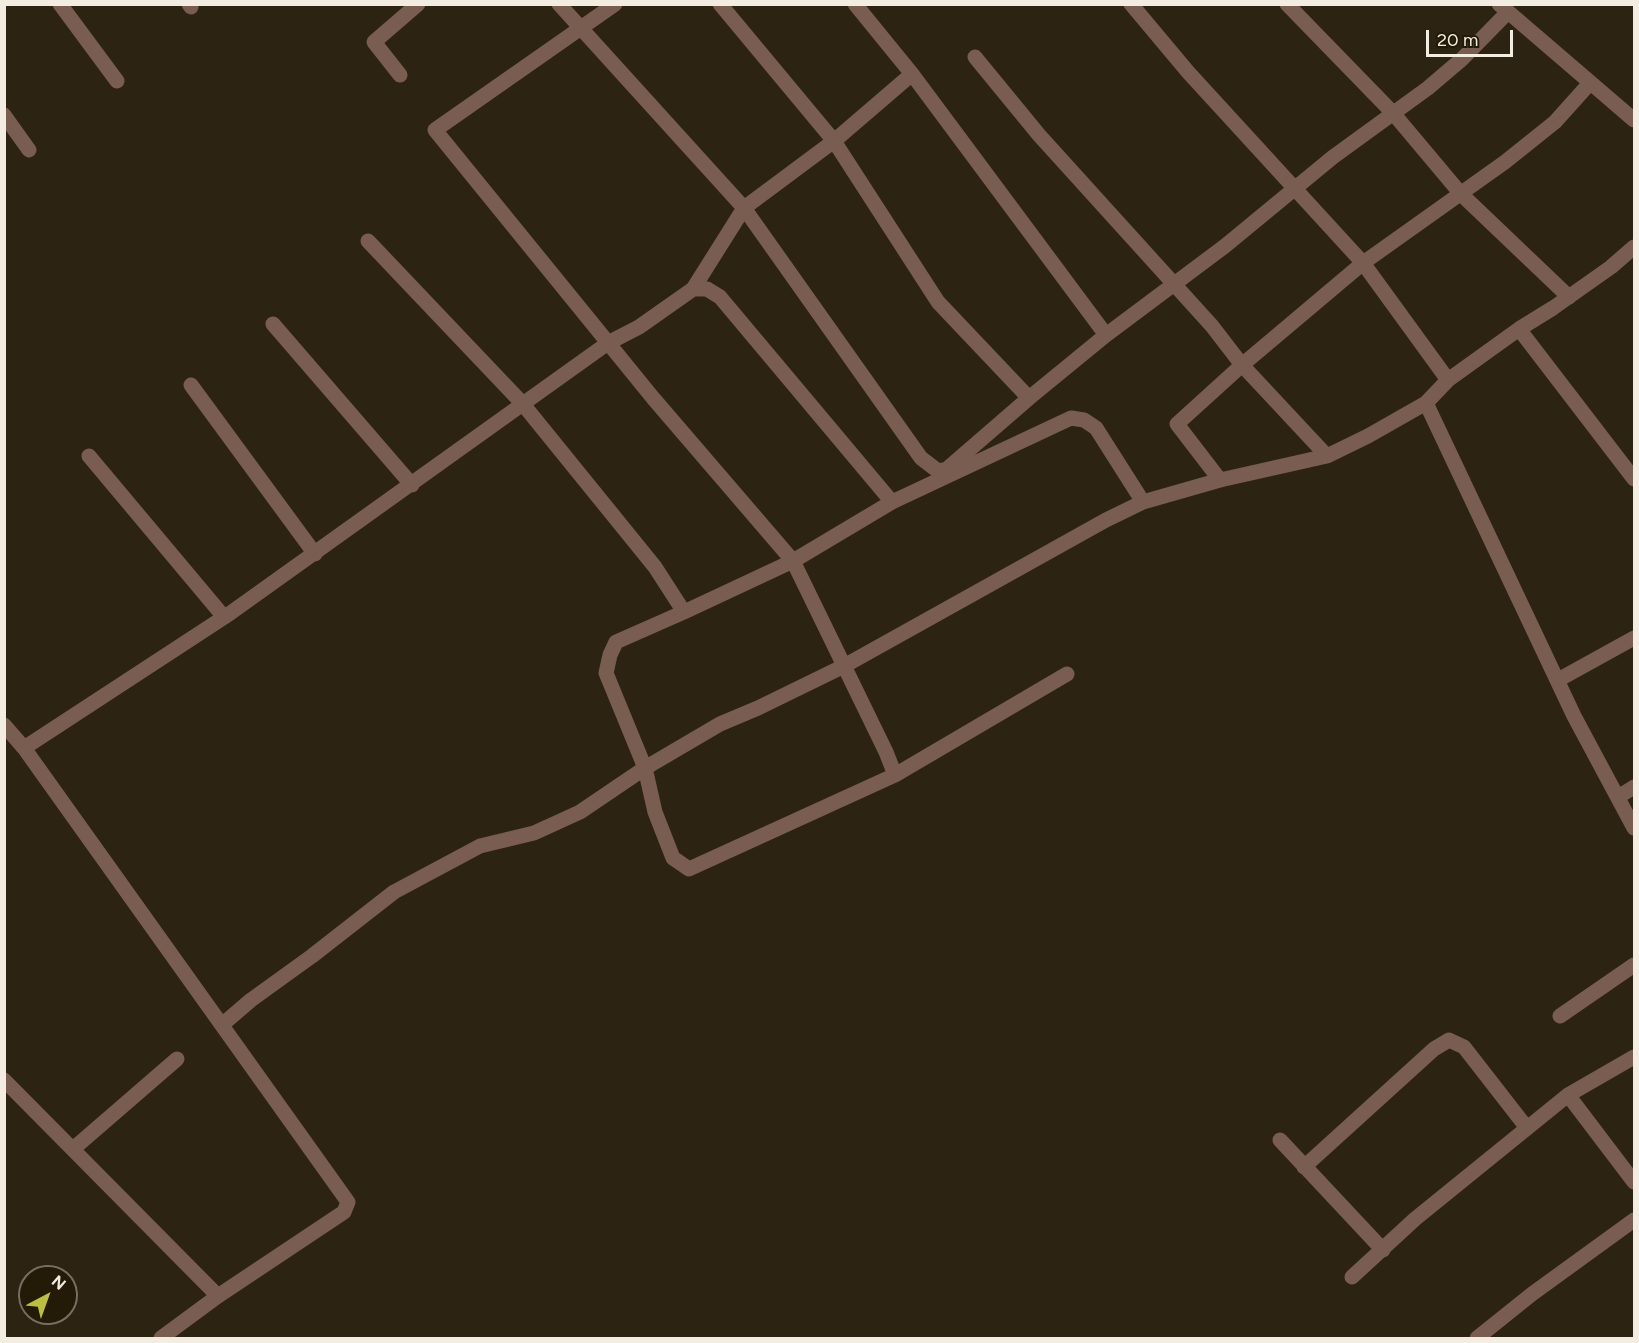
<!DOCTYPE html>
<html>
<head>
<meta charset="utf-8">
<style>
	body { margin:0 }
	#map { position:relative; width:1639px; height:1343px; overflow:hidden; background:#2d2312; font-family:Figtree,sans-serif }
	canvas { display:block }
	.frame { position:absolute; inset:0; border:6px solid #f3ece1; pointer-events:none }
	.north { position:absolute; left:18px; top:1265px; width:60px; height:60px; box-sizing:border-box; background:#231a08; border:2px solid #766e5f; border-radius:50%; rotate:41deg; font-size:16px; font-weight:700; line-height:24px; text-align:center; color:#f3ece1 }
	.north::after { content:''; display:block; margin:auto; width:21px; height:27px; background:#bdbf43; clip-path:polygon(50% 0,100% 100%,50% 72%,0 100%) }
	.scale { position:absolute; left:1426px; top:30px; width:87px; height:27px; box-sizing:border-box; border:3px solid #f3ece1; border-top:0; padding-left:8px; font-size:18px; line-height:21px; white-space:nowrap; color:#f3ece1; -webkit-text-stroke:4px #231a08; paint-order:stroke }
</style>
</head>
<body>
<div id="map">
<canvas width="1639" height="1343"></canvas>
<div class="frame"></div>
<div class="north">N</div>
<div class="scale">20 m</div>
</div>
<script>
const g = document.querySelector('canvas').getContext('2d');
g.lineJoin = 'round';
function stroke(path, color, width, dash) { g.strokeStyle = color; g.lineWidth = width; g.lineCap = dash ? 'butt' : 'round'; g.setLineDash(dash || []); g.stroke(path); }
stroke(new Path2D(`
	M60,4l57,77
	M189,4l2,3
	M559,4l185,204 177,250 17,13 9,-2 82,-71 77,-63 119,-89 108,-89 95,-69 34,-29 46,-47
	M615,4l-180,126 218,268 140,163 93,191 9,23 -206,94 -16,-11 -18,-46 -10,-44 -39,-95 4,-18 6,-13 68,-30
	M720,4l114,137 104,161 91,96
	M855,4l57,70 194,261
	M1131,4l57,68 175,191 85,117
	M1287,4l106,109 68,81 108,103
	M1499,4l135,116
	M975,57l64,78 173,191 30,39 85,91
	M400,75l-26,-33 44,-38
	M4,115l25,35
	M368,241l154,162 133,164 29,45 109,-51 99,-59 179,-84 13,2 12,8 47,74
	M693,289l51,-81 90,-67 78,-67
	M273,324l139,161
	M1519,329l115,150
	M191,385l124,169
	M1426,403l148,313 60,112
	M89,456l135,161
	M1220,480l-43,-56 65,-59 121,-102 142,-101 50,-40 35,-39
	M1558,680l76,-42
	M4,725l20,23 324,454 -4,10 -126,84 -57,42
	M24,748l205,-134 379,-271 31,-16 54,-38h14l13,8 172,205
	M895,775l172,-101
	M1618,797l16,-10
	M1560,1016l74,-51
	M223,1024l28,-24 61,-44 82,-64 86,-46 54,-13 46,-21 65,-44 75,-44 38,-16 86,-42 262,-146 37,-18 77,-22 107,-24 41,-20 58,-33 22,-23 71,-51 34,-21 58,-41 23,-20
	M4,1080l214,216
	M1568,1095l66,87
	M1280,1140l103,110
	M73,1149l104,-90
	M1304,1167l130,-118 15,-9 15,7 63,81
	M1352,1277l63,-58 153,-124 66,-38
	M1477,1338l55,-44 102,-74`), '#795d51', 15);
</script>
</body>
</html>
